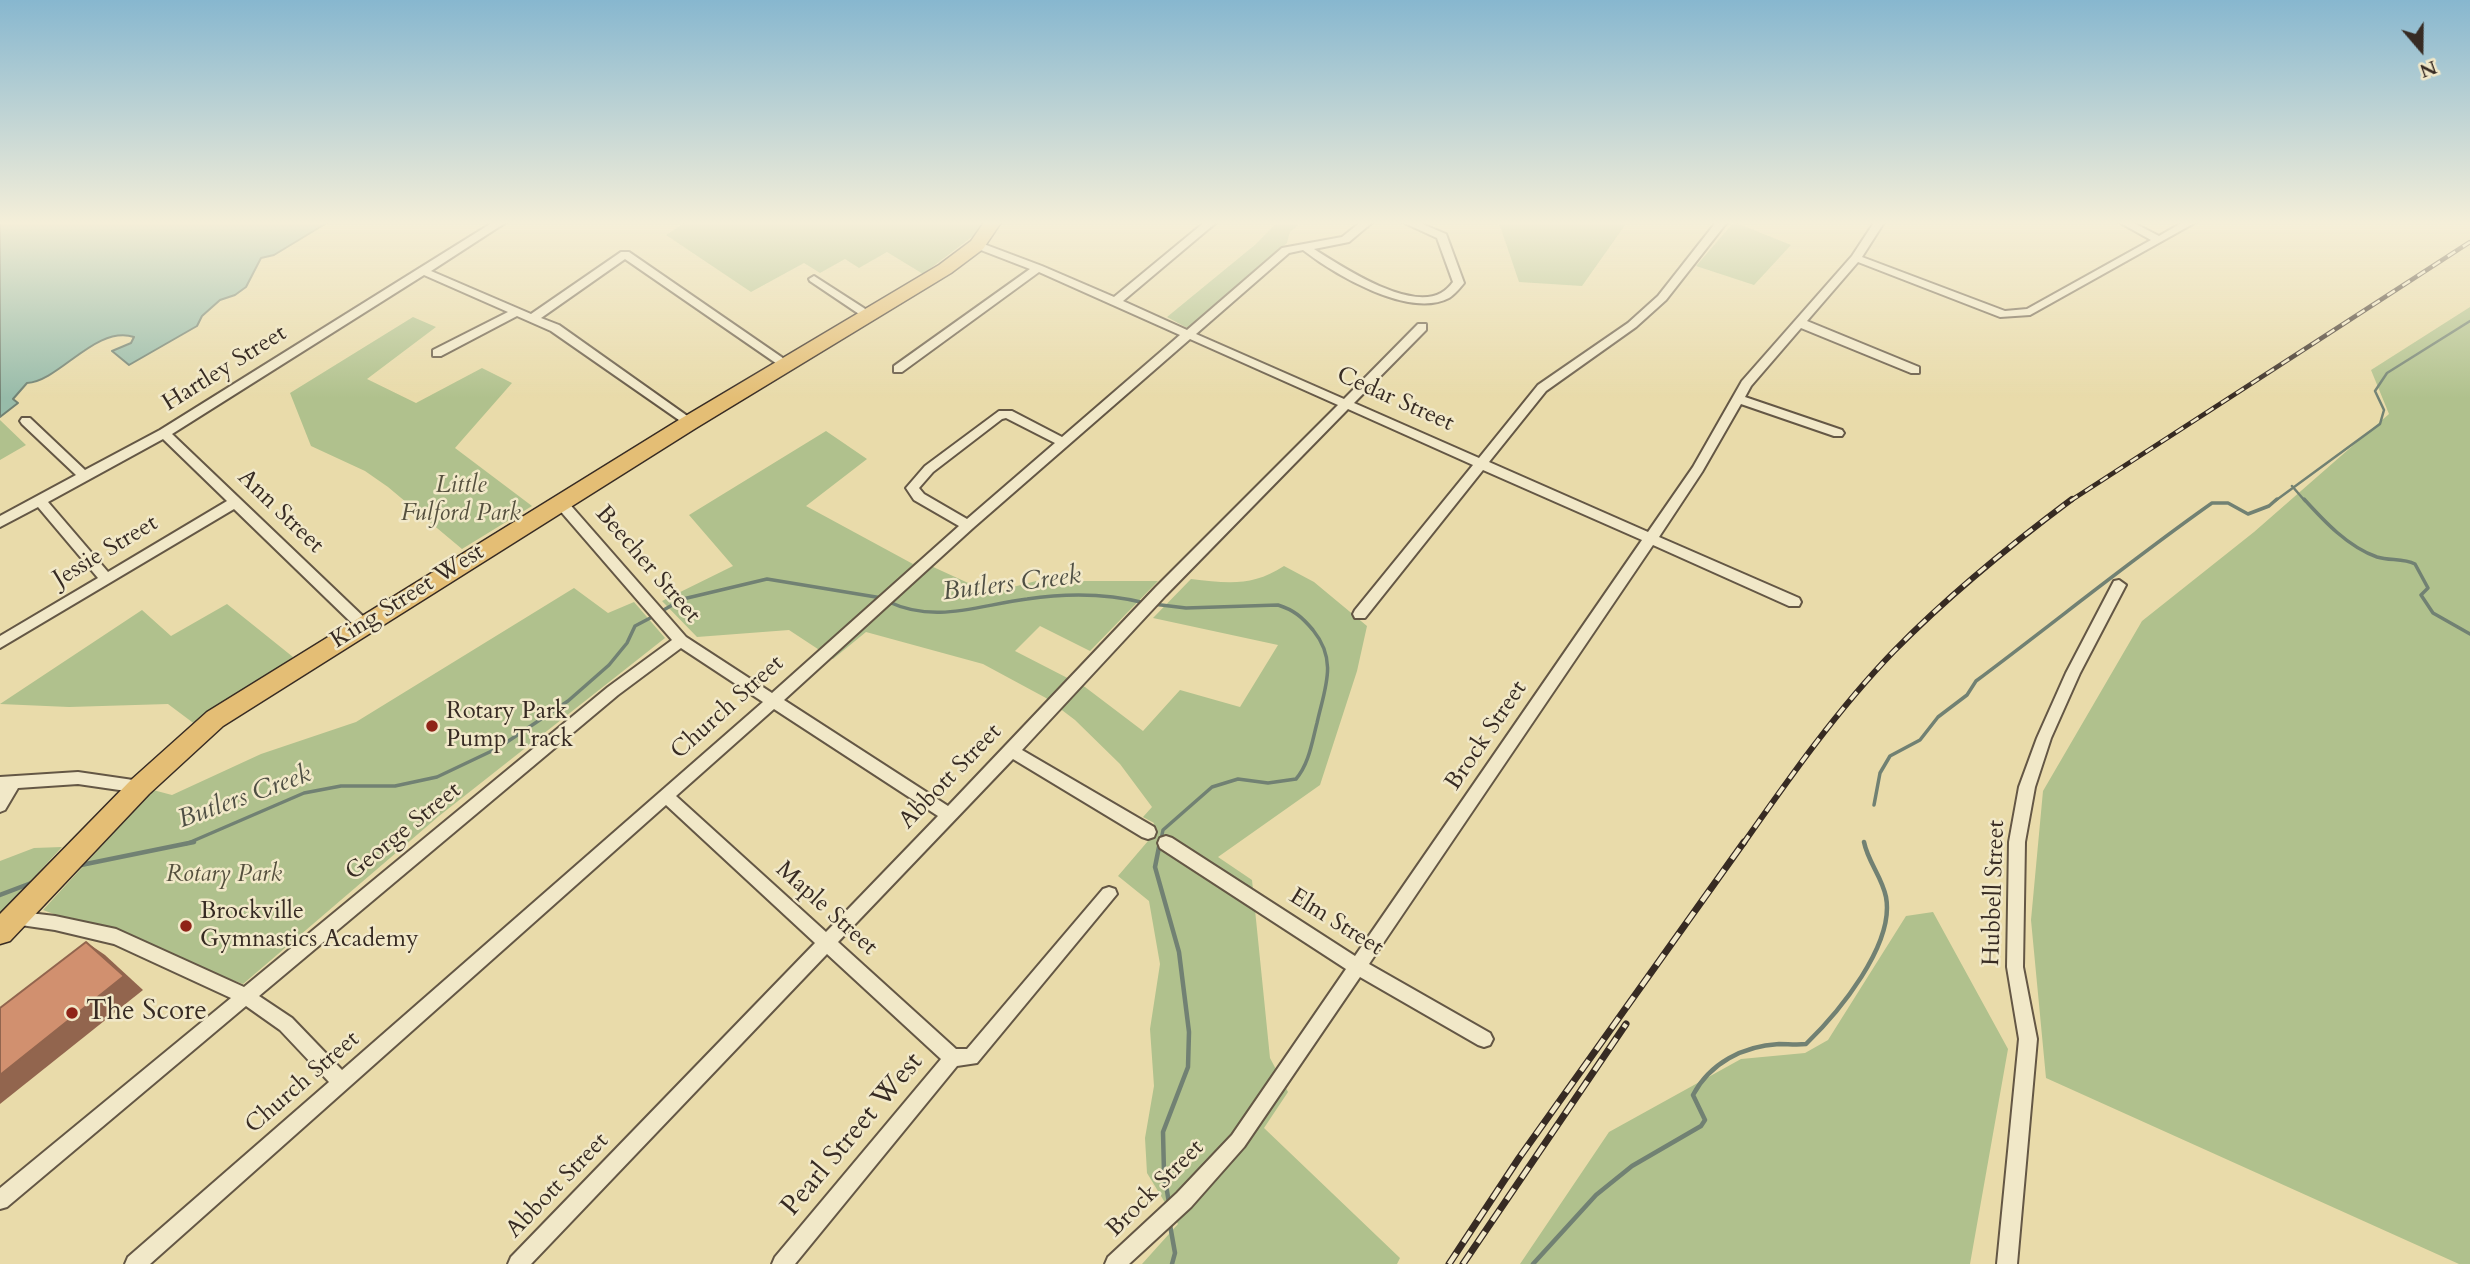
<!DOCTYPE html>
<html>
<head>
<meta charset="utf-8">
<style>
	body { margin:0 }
	#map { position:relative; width:2470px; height:1264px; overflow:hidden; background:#e9dbaa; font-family:Cardo,serif }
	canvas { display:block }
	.north { position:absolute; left:2386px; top:14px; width:70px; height:70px; -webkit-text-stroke:5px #f1e8c8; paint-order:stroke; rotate:160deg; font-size:19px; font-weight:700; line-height:28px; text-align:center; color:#372b23 }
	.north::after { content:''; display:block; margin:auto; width:24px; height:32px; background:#372b23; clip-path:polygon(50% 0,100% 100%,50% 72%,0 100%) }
</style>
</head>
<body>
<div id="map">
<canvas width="2470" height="1264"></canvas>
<div class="north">N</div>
</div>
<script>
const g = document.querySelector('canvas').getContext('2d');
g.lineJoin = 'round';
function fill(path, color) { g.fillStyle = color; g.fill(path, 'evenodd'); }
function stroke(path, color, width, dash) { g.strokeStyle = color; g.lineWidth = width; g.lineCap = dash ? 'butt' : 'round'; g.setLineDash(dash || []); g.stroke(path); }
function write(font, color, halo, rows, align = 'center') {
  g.font = font + ' Cardo,serif'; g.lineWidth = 5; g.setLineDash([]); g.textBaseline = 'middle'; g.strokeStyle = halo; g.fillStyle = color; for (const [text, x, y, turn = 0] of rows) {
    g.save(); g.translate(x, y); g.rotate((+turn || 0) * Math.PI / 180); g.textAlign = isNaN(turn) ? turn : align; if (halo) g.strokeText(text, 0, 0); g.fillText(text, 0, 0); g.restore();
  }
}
fill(new Path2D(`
	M687,221h298l-4,9 -58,44 -36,-22 -28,16 -14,-9 -25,14 -16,-10 -53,29 -85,-57z
	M1278,221h25l-13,11 -3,11 -98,86 -22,-12 89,-73z
	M1494,221h134l-46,65 -63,-4 -19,-56z
	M1734,222l57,23 -37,40 -58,-19z
	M2470,307v957h-11l-413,-186 -15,-158 12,-129 99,-170 112,-89 135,-118 -18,-44z
	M413,317l23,10 -69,52 49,24 66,-35 30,15 -57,65 77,58 -70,43 -74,-62 -23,-16 -54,-25 -21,-53z
	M0,420l26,25 -26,15z
	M826,431l41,28 -61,47 107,58 5,-4 72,33 46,-12h122l-68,70 -50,-25 -25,25 70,36 58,44 37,-41 60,17 38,-62 -125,-27 38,-39c36,4 61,8 93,-13l30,16 53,44 -10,45 -37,114 -102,72 34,23 18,178 18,34 -24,36 136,130 -3,6h-255l36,-40 -31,-51 -2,-35 9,-52 -4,-57 10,-65 -11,-63 -31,-25 30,-35 6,-18 -11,-6 9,-10 -32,-43 -45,-44 -29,-22 -63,-34 -117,-32 -33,27 -44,-29 -92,7 -35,-36 71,-35 -44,-51z
	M574,588l34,25 26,-11 31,36 -226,178 -196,168 -200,-74 110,-120 19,5 89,-41 95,-32z
	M227,604l66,53 -97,68 -28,-21 -99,3 -69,-3 142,-94 29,26z
	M62,847l-62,67v-53l34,-13z
	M1933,912l75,137 -38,215h-450l89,-132 132,-73 64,-6 23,-13 78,-124z`), '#b0c18d');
const water = new Path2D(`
	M0,221h330l-56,34 -13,3 -15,29 -11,8 -15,5 -18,16 -5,10 -68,39 -17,-14 19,-8 3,-6c-39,-12 -74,44 -107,46l-14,16 5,4 -18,14z`);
fill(water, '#97bba9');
stroke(water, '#718173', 2);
stroke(new Path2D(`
	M2292,486l13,15
	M2275,501l105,-77 4,-14 -9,-19 12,-18 83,-52`), '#718173', 2.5);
stroke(new Path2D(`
	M2304,499c20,22 44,48 73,58 13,4 26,1 38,7l13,24 -7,7 12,18 37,21
	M889,602c47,22 90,3 138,-3 40,-6 79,-6 118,4
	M1153,604l33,4 92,-3c16,5 24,12 35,25 25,31 12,57 4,93 -5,19 -8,41 -21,56l-28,4 -30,-4 -26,8 -49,43 -3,14
	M660,612l23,-13 84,-20 115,19
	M1874,805l6,-32 10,-17 30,-16 18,-23 29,-22 9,-14c79,-59 155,-121 236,-178h16l20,11 21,-8 8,-7
	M186,844l118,-51 37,-7h54l42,-9 61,-29 70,-47 41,-36 18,-22 8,-17 19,-10`), '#718173', 3.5);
stroke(new Path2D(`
	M1160,842l-5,25 24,85 10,80 -1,35 -25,65 1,41 5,30
	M81,865l113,-23
	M0,895l34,-13
	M1170,1225l5,28 -3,11
	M1533,1264l63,-69 36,-29 69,-40 4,-6 -12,-25c17,-32 50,-49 86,-51 9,0 18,1 27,0 32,-31 89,-99 80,-147 -4,-20 -18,-35 -22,-55`), '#718173', 4.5);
const minor = new Path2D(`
	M495,221h13l-77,50 100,43 90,-62h8l164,113 -2,3h-8l-158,-109 -84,59 18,7 134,95 2,3 -6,4 -138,-96 -34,-15 -76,40h-8v-6l75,-38 -84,-37 -252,159 196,187 2,4 -2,4h-10l-124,-120 -234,139v-12l98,-58 -60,-71 -38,20v-11l76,-41 -54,-51 -2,-3 2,-3h8l55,52 75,-40zM163,439l64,62 -119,71 -60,-70z
	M1206,221h12l-95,80 64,29 95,-82 60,-11 20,-16h12l-25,21 -35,7c27,17 94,62 127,44 4,-2 9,-7 12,-11l-16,-44 -37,-17h15l31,13 18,49c-4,5 -10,12 -15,15 -40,21 -115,-24 -146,-48l-14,3 -93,81 148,65 74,-75h8v6l-72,73 125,55 59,-73 90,-62 30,-27 59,-75h11l-62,79 -30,27 -90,64 -57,71 159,70 45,-65 49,-86 110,-125 23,-35h10l-23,36 143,54 22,-2 124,-69 -34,-19h13l29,15 26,-15h13l-168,94 -30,2 -142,-55 -51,59 112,46v6h-8l-110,-45 -50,58 -6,11 97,33 2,3 -2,3h-8l-93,-32 -39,68 -43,65 140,61 2,4 -2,4h-10l-136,-61 -284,419 121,69 3,6 -3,6 -6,2 -6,-2 -118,-68 -116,170 -53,60 -62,57h-24l3,-7 69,-64 55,-58 114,-166 -186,-121 -2,-5 2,-5 6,-2 6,2 183,118 287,-416 -159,-70 -118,148h-10l-2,-4 2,-4 118,-145 -125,-56 -182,186 -144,155 132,77 2,5 -2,5 -6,2 -6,-2 -129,-78 -175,183 118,107h11l136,-160 6,-2 6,2 2,5 -140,169 -20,3 -162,198h-23l3,-7 166,-198 -114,-105 -296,310h-23l3,-7 304,-314 -149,-138 -516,459h-25l3,-7 201,-175 -49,-52 -34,-24 -239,201 -7,2v-21l231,-190 -117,-54 -59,-14 -48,-7 -2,-5 2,-5 6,-2 42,5 61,13 128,58 364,-300 64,-47 -116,-134 -1,-3 1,-3h10l120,137 86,56 187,-167 -45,-26 -8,-12 19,-22 74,-55h13l50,26 118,-102 -141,-63 -137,100h-8v-6l136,-97 -57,-22v-4h8l61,23 72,31zM1190,339l148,66 -182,182 -208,219 -164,-106 189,-172zM1006,418l49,25 -88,76 -43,-25 -5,-6 14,-16 69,-53zM681,648l82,54 -421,368 -50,-52 -33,-22 359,-301zM774,709l164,107 -112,116 -150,-136z
	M814,276l59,38v4h-8l-55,-37 -1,-2z
	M2119,580l7,5 -46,88 -29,65 -16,49 -10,55 -2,125 14,72 -20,225h-20l22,-225 -12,-72 2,-125 10,-55 18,-49 29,-65 48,-92z
	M78,772l62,9 5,1 3,5 -3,5 -5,1 -62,-9 -60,4 -13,22 -5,2v-35z`);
const primary = new Path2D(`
	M985,221h17l-19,28 -32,24 -255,155 -473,298 -74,68 -139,147 -10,3v-30l131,-134 76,-68 475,-294 257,-153 32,-24z`);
stroke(minor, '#645745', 4);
stroke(primary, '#372b23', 3);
fill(minor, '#f1e8c8');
fill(primary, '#e4be75');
const railFar2 = new Path2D(`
	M2070,501l400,-259`);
const railFar1 = new Path2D(`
	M1743,844c47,-67 94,-134 151,-193 55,-56 115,-105 178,-152`);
const rail = new Path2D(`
	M1449,1264l70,-106 225,-316
	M1463,1264l163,-240`);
stroke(railFar2, '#372b23', 4.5);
stroke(railFar1, '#372b23', 6);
stroke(rail, '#372b23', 7);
stroke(railFar2, '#f1e8c8', 2.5, [9]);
stroke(railFar1, '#f1e8c8', 3.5, [10]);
stroke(rail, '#f1e8c8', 4.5, [13]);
fill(new Path2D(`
	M86,942l19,13 38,35 -143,114v-29z`), '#92654e');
const building = new Path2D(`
	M86,942l38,34 -124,99v-67z`);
fill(building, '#d1906f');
stroke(building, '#92654e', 2);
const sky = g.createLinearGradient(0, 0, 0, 398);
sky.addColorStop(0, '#87b7cf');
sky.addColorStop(0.56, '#f5efd9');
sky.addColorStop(1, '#f5efd900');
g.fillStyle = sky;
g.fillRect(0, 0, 2470, 398);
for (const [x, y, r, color] of [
	[432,726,7,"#8f2418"],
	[186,926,7,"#8f2418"],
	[72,1013,7,"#8f2418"]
]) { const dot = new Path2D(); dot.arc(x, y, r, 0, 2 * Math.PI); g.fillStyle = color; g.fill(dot); stroke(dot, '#f1e8c8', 2.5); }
write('24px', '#372b23', '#f1e8c8', [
	["Hartley Street",225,369,-32],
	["Cedar Street",1395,400,24],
	["Ann Street",280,512,44],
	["Jessie Street",106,552,-31],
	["Beecher Street",647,565,49],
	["King Street West",408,597,-32],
	["Church Street",728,708,-42],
	["Brock Street",1487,736,-56],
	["Abbott Street",951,777,-46],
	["George Street",404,832,-39],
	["Hubbell Street",1995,893,-88],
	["Maple Street",826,909,42],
	["Elm Street",1336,923,32],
	["Church Street",303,1083,-41],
	["Abbott Street",558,1186,-46],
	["Brock Street",1156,1189,-45]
]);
write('italic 24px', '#55503e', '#f1e8c8', [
	["Little",461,486],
	["Fulford Park",461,514],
	["Rotary Park",224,875]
]);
write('24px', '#372b23', '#f1e8c8', [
	["Rotary Park",446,712],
	["Pump Track",446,740],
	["Brockville",200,912],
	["Gymnastics Academy",200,940]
], 'left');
write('italic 26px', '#4f4f44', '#f1e8c8', [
	["Butlers Creek",1012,585,-7],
	["Butlers Creek",245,798,-20]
]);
write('28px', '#372b23', '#f1e8c8', [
	["The Score",86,1013]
], 'left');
write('28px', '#372b23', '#f1e8c8', [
	["Pearl Street West",853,1135,-50]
]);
</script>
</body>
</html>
